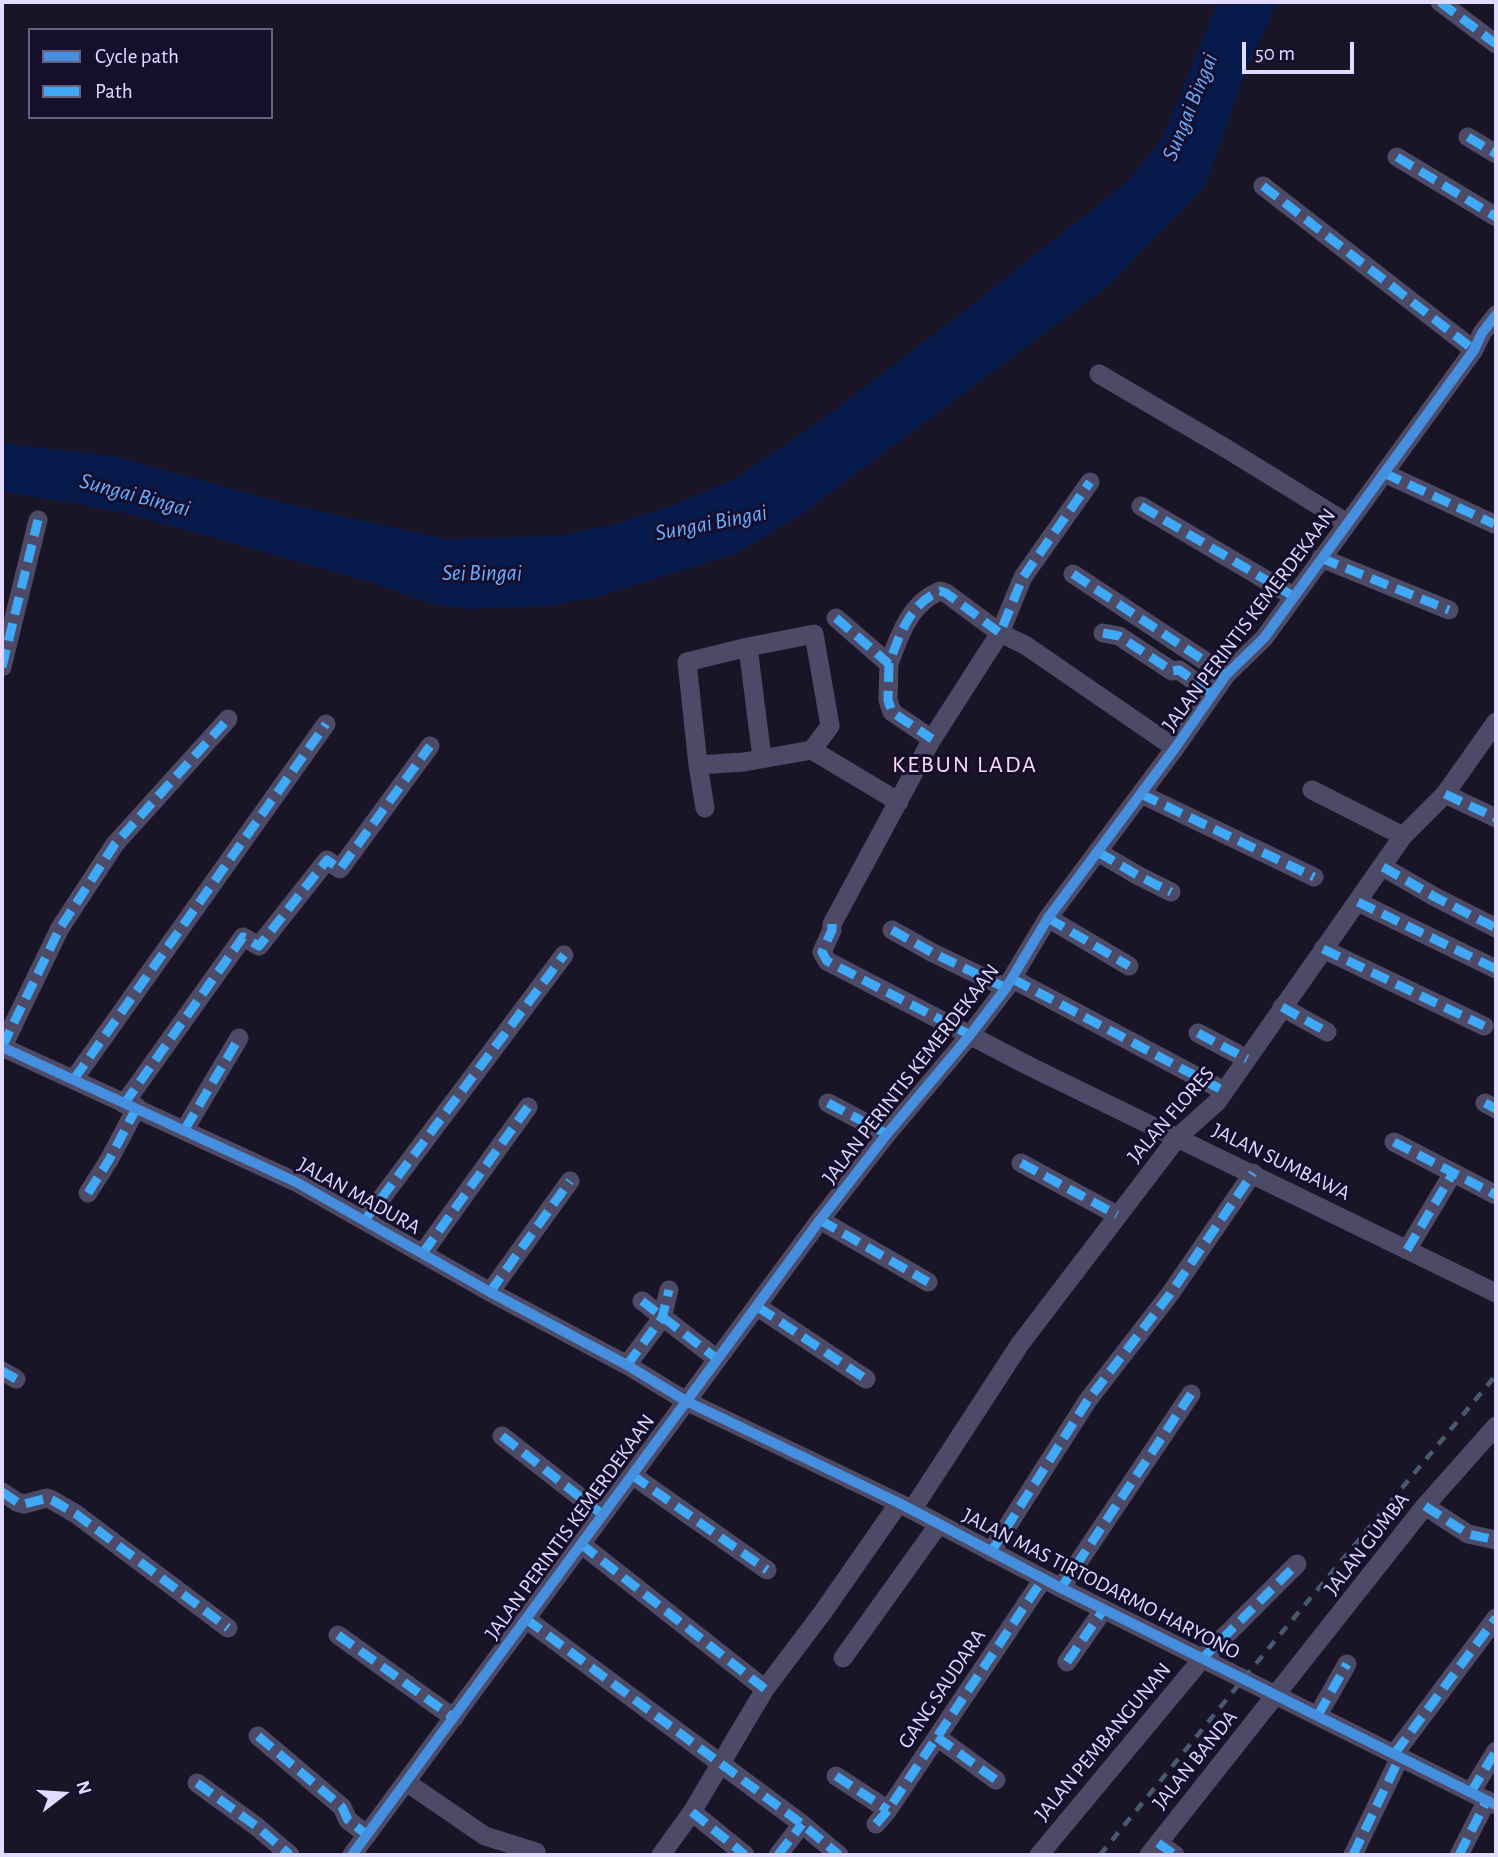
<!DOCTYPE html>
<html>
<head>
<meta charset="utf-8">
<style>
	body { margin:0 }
	#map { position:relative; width:1498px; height:1857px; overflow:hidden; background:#1a1526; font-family:"Alegreya Sans",sans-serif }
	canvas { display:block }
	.frame { position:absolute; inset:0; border:4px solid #e2dbff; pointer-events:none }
	.legend { position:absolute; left:28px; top:28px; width:245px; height:91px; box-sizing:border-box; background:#160e2d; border:2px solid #686081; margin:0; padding:9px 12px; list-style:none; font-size:21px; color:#e2dbff }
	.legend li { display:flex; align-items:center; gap:14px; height:35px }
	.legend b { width:35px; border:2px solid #686081 }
	.north { position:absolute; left:28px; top:1759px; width:70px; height:70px; -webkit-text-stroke:5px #160e2d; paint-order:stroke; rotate:73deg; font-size:19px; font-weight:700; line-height:28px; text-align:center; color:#e2dbff }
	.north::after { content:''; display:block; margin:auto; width:24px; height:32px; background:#e2dbff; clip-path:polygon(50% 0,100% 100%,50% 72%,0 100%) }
	.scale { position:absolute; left:1242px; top:42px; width:112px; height:32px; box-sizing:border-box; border:4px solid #e2dbff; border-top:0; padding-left:9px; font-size:21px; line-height:24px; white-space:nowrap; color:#e2dbff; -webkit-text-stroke:5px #160e2d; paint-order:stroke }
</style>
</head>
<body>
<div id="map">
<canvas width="1498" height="1857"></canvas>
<div class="frame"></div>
<ul class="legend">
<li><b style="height:9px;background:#468fdf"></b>Cycle path</li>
<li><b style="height:9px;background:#3fa9f5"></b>Path</li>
</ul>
<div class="north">N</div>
<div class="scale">50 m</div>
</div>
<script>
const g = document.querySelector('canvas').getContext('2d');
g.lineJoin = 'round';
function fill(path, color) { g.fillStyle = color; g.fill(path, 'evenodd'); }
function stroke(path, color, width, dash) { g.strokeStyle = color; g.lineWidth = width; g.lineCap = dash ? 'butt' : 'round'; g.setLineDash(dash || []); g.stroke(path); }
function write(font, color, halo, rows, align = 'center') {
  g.font = font + ' "Alegreya Sans",sans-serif'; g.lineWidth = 6; g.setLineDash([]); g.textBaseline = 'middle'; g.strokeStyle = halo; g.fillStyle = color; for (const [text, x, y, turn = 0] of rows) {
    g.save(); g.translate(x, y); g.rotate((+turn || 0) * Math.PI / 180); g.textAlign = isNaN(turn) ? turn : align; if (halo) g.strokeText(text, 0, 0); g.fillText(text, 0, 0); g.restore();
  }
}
fill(new Path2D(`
	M1218,2h60l-30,63 -43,121 -96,99 -307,229 -65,39 -141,44 -48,9 -75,3 -41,-5 -58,-21 -241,-68 -53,-11 -78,-12v-48h8l103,12 171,47 161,36 110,-3 57,-11 58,-19 63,-26 90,-61 135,-103 170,-135 34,-42z`), '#071a4c');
stroke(new Path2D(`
	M1440,2l56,42
	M1468,137l28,17
	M1397,157l99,60
	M1263,186l211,164
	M1099,374l128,75 120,74
	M1384,473l110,51
	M1141,506l152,90
	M1321,558l128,52
	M1073,574l153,101
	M836,618l53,46c10,-28 21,-61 51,-73l6,2 54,40 23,-56 67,-95
	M1103,633l16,3 53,35 7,-1 33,24
	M748,647l66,-13 16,92 -18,24
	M889,664l-1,36 4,12 40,27
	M2,667l36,-147
	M1175,748l-150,-103 -25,-12 -68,106 -100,185v6l-10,22 5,9 204,106 465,226
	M698,765l-11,-103 61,-15 14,111
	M1312,790l91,46
	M1141,794l173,83
	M1445,794l51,24
	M705,808l-7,-43 46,-3 68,-12 87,52
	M1098,852l39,23 34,17
	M1383,867l52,30 61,31
	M1358,902l138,67
	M1048,918l81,48
	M892,930l41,23 73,35
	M1323,949l161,77
	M1013,979l211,112
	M1282,1007l45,25
	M1198,1033l49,26
	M2,1047l294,135 194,110 137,73 59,36 213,102 162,85 435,217
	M2,1048l58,-120 55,-84 113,-125
	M74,1079l252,-355
	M828,1103l59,31
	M1485,1103l11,6
	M124,1104l119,-167 16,9 68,-86 13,9 90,-123
	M185,1129l54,-91
	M1394,1142l102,53
	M1021,1163l96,52
	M88,1193l21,-33 28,-53
	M365,1220l199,-265
	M820,1220l108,62
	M1407,1250l46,-77
	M423,1253l105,-146
	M490,1292l80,-111
	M642,1301l75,58
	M758,1307l108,72
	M627,1365l35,-47 7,-28
	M2,1371l14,8
	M502,1436l101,79
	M632,1475l135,95
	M2,1492l15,10 7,2 23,-6 5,2 24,14 152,114
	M1425,1506l43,28 28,6
	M912,1510l108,-166 158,-207 39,-35 186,-266 42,-42 51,-72
	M581,1544l184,145
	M991,1552l97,-152 82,-106 83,-121
	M1061,1588l130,-194
	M526,1619l276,205 37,31
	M338,1635l116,83
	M843,1658l96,-134
	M1067,1662l37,-53
	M1318,1715l29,-51
	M258,1736l84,71 6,13 19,15
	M937,1737l59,43
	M1395,1753l101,-135
	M836,1776l52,34
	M406,1782l79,54 51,16
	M197,1783l59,43 34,29
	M1471,1792l25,-41
	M692,1812l53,43
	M876,1824l12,-14 155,-231
	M1158,1843l17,12
	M352,1855l468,-635 67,-86 83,-99 36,-47 42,-70 127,-170 51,-73 38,-37 210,-288 8,-17 14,-18
	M661,1855l31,-43 73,-123 58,-77 76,-109
	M778,1855l24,-31
	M1039,1855l163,-196 95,-95
	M1149,1855l276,-349 71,-80
	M1353,1855l47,-98
	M1459,1855l28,-55`), '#4d4a67', 19);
stroke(new Path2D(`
	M1100,1855l144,-177 252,-303`), '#485a71', 4.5, [10, 9]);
stroke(new Path2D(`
	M1440,2l56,42
	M1468,137l28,17
	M1397,157l99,60
	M1263,186l211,164
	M1384,473l110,51
	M1141,506l152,90
	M1321,558l128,52
	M1073,574l153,101
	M836,618l53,46c10,-28 21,-61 51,-73l6,2 54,40 23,-56 67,-95
	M1103,633l16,3 53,35 7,-1 33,24
	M889,664l-1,36 4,12 40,27
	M2,667l36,-147
	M1141,794l173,83
	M1445,794l51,24
	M1098,852l39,23 34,17
	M1383,867l52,30 61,31
	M1358,902l138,67
	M1048,918l81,48
	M832,924v6l-10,22 5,9 143,74
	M892,930l41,23 73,35
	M1323,949l161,77
	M1013,979l211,112
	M1282,1007l45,25
	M1198,1033l49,26
	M2,1047l58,-119 55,-84 113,-125
	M74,1079l252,-355
	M828,1103l59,31
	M1485,1103l11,6
	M124,1104l119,-167 16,9 68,-86 13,9 90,-123
	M185,1129l54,-91
	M1394,1142l102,53
	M1021,1163l96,52
	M88,1193l21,-33 28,-53
	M365,1220l199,-265
	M820,1220l108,62
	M1407,1250l46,-77
	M423,1253l105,-146
	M490,1292l80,-111
	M642,1301l75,58
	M758,1307l108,72
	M627,1365l35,-47 7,-28
	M2,1371l14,8
	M502,1436l101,79
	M632,1475l135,95
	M2,1492l15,10 7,2 23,-6 5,2 24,14 152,114
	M1425,1506l43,28 28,6
	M581,1544l184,145
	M991,1552l97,-152 82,-106 83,-121
	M1061,1588l130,-194
	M526,1619l276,205 37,31
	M338,1635l116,83
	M1202,1659l95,-95
	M1067,1662l37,-53
	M1318,1715l29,-51
	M258,1736l84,71 6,13 19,15
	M937,1737l59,43
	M1395,1753l101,-135
	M836,1776l52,34
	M197,1783l59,43 34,29
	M1471,1792l25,-41
	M692,1812l53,43
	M876,1824l12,-14 155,-231
	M1158,1843l17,12
	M778,1855l24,-31
	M1353,1855l47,-98
	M1459,1855l28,-55`), '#3fa9f5', 9, [18, 9]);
stroke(new Path2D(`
	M2,1047l294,135 194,110 137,73 59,36 213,102 162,85 435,217
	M352,1855l468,-635 67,-86 83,-99 36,-47 42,-70 127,-170 51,-73 38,-37 210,-288 8,-17 14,-18`), '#468fdf', 10);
write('21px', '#e2dbff', '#160e2d', [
	["JALAN PERINTIS KEMERDEKAAN",1249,620,-53],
	["JALAN PERINTIS KEMERDEKAAN",911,1074,-52],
	["JALAN FLORES",1171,1115,-49],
	["JALAN SUMBAWA",1281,1162,26],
	["JALAN MADURA",359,1196,29],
	["JALAN PERINTIS KEMERDEKAAN",570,1527,-54],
	["JALAN GUMBA",1367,1544,-52],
	["JALAN MAS TIRTODARMO HARYONO",1101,1584,27],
	["GANG SAUDARA",942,1689,-56],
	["JALAN PEMBANGUNAN",1103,1742,-50],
	["JALAN BANDA",1195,1760,-51]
]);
write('italic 23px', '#69aeff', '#160e2d', [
	["Sungai Bingai",1190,107,-68],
	["Sungai Bingai",135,495,15],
	["Sungai Bingai",711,523,-11],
	["Sei Bingai",482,573]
]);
g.letterSpacing = '2px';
write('24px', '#ffddf0', '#160e2d', [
	["KEBUN LADA",965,765]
]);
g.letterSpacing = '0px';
</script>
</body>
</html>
